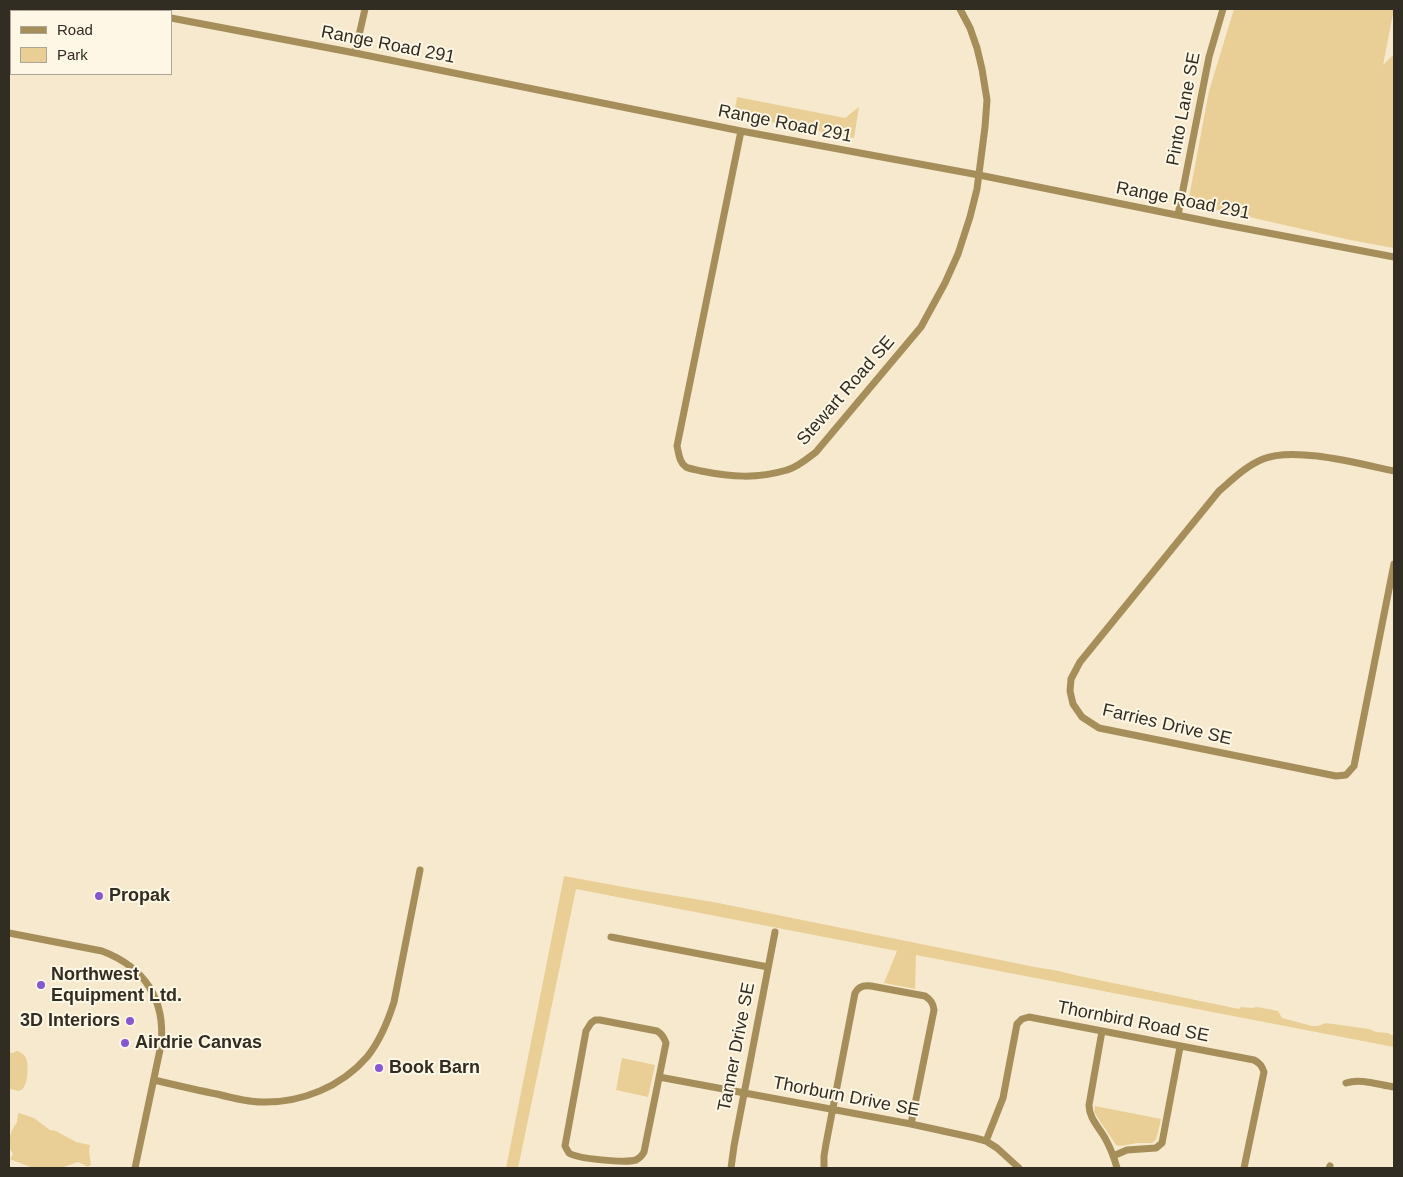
<!DOCTYPE html>
<html>
<head>
<meta charset="utf-8">
<style>
	body { margin:0 }
	#map { position:relative; width:1403px; height:1177px; overflow:hidden; background:#f6e9cd; font-family:Helvetica,sans-serif }
	canvas { display:block }
	.frame { position:absolute; inset:0; border:10px solid #312d22; pointer-events:none }
	.legend { position:absolute; left:10px; top:10px; width:162px; height:65px; box-sizing:border-box; background:#fff7e6; border:1px solid #ada698; margin:0; padding:6px 9px; list-style:none; font-size:15px; color:#312d22 }
	.legend li { display:flex; align-items:center; gap:10px; height:25px }
	.legend b { width:25px; border:1px solid #ada698 }
</style>
</head>
<body>
<div id="map">
<canvas width="1403" height="1177"></canvas>
<div class="frame"></div>
<ul class="legend">
<li><b style="height:6px;background:#a58e5a"></b>Road</li>
<li><b style="height:14px;background:#e9cf96"></b>Park</li>
</ul>
</div>
<script>
const g = document.querySelector('canvas').getContext('2d');
g.lineJoin = 'round';
function fill(path, color) { g.fillStyle = color; g.fill(path, 'evenodd'); }
function stroke(path, color, width, dash) { g.strokeStyle = color; g.lineWidth = width; g.lineCap = dash ? 'butt' : 'round'; g.setLineDash(dash || []); g.stroke(path); }
function write(font, color, halo, rows, align = 'center') {
  g.font = font + ' Helvetica,sans-serif'; g.lineWidth = 4; g.setLineDash([]); g.textBaseline = 'middle'; g.strokeStyle = halo; g.fillStyle = color; for (const [text, x, y, turn = 0] of rows) {
    g.save(); g.translate(x, y); g.rotate((+turn || 0) * Math.PI / 180); g.textAlign = isNaN(turn) ? turn : align; if (halo) g.strokeText(text, 0, 0); g.fillText(text, 0, 0); g.restore();
  }
}
fill(new Path2D(`
	M1234,9h160l-11,56 11,-11v194l-44,-8 -162,-37 21,-112z
	M737,97l108,21 14,-11 -5,31 -120,-23z
	M564,876l76,14 73,12 322,65 24,4 20,5 160,33 2,-2 11,1 5,-1 21,4 4,7 30,8h6l8,-3 43,6 7,3 12,1 6,3v11l-478,-92 -1,34 -31,-6 13,-32 -321,-62 -58,279h-12z
	M17,1051c3,1 8,4 9,7 3,7 2,29 -5,32 -3,2 -8,-1 -12,-1v3v-40l4,1z
	M622,1058l33,7 -7,32 -32,-7z
	M1095,1106l66,13 -5,21 -4,3h-15l-17,3 -4,-1 -22,-33z
	M19,1113l15,5 16,12 6,1 20,11 14,3 -1,6 2,14 -3,2 -10,-5 -17,6h-28l-21,-8 -2,-1 3,-5 -4,-7v-8l3,-9 5,-8 1,-8z`), '#e9cf96');
stroke(new Path2D(`
	M124,9l13,2
	M171,18l184,35 386,78 238,44 242,49 173,33
	M355,53l10,-44
	M741,131l-64,315c2,8 2,16 9,21 4,2 11,3 15,4 30,6 56,8 86,-1 11,-3 20,-11 29,-18l105,-125 24,-44 13,-29 12,-37 7,-28 8,-62 2,-27 -5,-31 -5,-21 -7,-20 -10,-19
	M1178,215l31,-158 14,-48
	M1394,471c-34,-7 -99,-25 -131,-12 -17,7 -30,20 -44,32l-139,171 -9,17 -1,12 3,13 9,13 17,11 237,48 10,-1 8,-9 40,-202
	M9,933l93,18c42,16 64,48 59,94l-26,123
	M611,937l157,30
	M595,1020h5l57,11c5,3 7,6 9,12l-22,109c-2,4 -4,6 -8,8 -11,3 -59,-1 -67,-7 -2,-3 -3,-5 -4,-7l21,-115 5,-8z
	M1102,1031l-13,74c0,13 9,21 16,33 5,9 9,19 12,30
	M659,1077l252,47 64,14 11,3 11,7 22,20
	M154,1080c21,5 42,10 63,14 15,4 30,8 45,8 39,1 79,-15 105,-45 13,-16 21,-36 27,-55l26,-132
	M1346,1083c15,-5 33,2 48,4
	M986,1141l17,-43 14,-74 5,-5 7,-2 225,43c6,3 8,6 10,12l-20,96
	M1113,1156l14,-6 29,-2 6,-5 18,-96
	M731,1168l3,-22 41,-214
	M824,1168v-12l2,-12 29,-151c3,-6 9,-8 16,-7l54,10c6,4 8,7 9,14l-23,114
	M1329,1168l1,-2`), '#a58e5a', 7);
for (const [x, y, r, color] of [
	[99,896,5,"#8558d2"],
	[41,985,5,"#8558d2"],
	[130,1021,5,"#8558d2"],
	[125,1043,5,"#8558d2"],
	[379,1068,5,"#8558d2"]
]) { const dot = new Path2D(); dot.arc(x, y, r, 0, 2 * Math.PI); g.fillStyle = color; g.fill(dot); stroke(dot, '#fff7e6', 2); }
write('18px', '#312d22', '#fff7e6', [
	["Range Road 291",388,45,11],
	["Pinto Lane SE",1184,109,-79],
	["Range Road 291",785,124,11],
	["Range Road 291",1183,201,11],
	["Stewart Road SE",846,391,-49],
	["Farries Drive SE",1167,725,13],
	["Thornbird Road SE",1133,1022,11],
	["Tanner Drive SE",737,1047,-79],
	["Thorburn Drive SE",846,1097,11]
]);
write('bold 18px', '#312d22', '#fff7e6', [
	["Propak",109,896],
	["Northwest",51,975],
	["Equipment Ltd.",51,996],
	["3D Interiors",120,1021,"right"],
	["Airdrie Canvas",135,1043],
	["Book Barn",389,1068]
], 'left');
</script>
</body>
</html>
